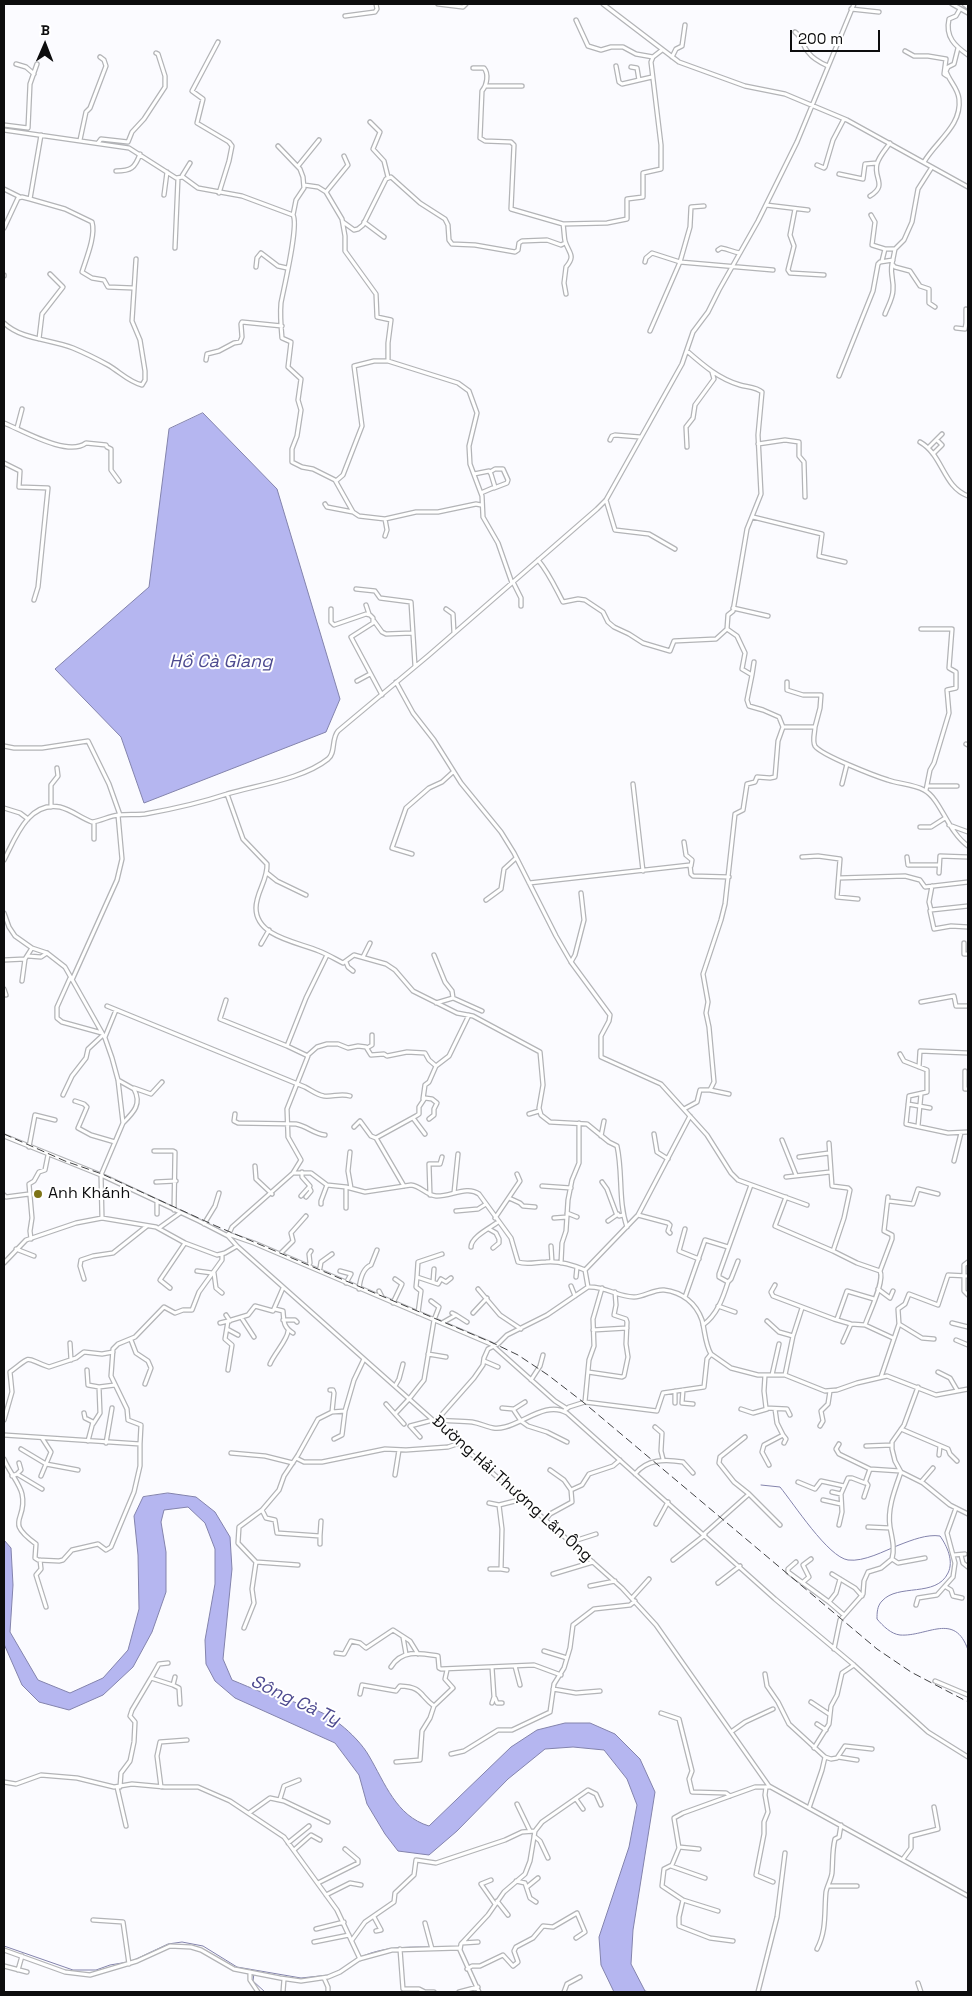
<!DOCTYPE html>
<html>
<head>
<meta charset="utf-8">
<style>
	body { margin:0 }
	#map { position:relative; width:972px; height:1996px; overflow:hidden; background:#fbfbff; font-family:"Space Grotesk",sans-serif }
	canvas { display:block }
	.frame { position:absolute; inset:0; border:5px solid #0d0d0e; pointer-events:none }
	.north { position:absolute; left:20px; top:20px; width:50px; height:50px; -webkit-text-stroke:4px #fff; paint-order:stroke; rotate:1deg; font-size:14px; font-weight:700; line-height:20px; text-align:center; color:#0d0d0e }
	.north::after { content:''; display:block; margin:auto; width:18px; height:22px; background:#0d0d0e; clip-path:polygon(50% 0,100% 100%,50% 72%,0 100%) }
	.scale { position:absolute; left:790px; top:30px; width:90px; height:22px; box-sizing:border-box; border:2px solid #0d0d0e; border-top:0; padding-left:6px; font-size:15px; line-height:18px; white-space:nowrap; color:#0d0d0e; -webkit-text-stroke:4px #fff; paint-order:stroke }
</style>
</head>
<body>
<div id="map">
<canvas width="972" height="1996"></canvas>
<div class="frame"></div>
<div class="north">B</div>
<div class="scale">200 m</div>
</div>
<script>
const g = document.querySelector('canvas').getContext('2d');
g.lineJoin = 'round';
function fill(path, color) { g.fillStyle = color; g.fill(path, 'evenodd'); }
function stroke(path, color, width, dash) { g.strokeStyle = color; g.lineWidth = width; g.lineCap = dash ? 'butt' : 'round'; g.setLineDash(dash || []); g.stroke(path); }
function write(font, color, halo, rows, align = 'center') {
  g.font = font + ' "Space Grotesk",sans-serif'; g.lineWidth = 4; g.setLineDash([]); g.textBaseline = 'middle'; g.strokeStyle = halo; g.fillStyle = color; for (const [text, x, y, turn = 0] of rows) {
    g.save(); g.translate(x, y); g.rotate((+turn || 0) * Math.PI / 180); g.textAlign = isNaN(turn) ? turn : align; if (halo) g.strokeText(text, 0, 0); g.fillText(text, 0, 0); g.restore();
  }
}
const water = new Path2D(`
	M203,413l74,76 63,210 -14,33 -182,71 -23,-66 -66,-68 94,-82 20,-158z
	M168,1493l28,4 19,15 15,25 2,32 -9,90 9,21c10,4 21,9 32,13 25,8 56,14 77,32 9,7 22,20 28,31 16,27 27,60 60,70l82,-79 26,-17 28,-7h25l25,11 25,25 15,33 -22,138 -2,34 14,27 4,1h-35l-13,-27 -2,-28 30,-90 8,-42 -10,-26 -23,-29 -31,-3 -28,2 -37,30 -51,52 -28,24 -31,-4 -13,-17 -18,-30 -8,-29 -24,-32 -100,-45 -20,-17 -9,-17 -1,-24 10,-56v-35l-10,-26 -17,-16 -24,3 -3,12 5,30v40l-14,40 -19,35 -30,28 -34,15 -30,-8 -17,-17 -18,-41v-104l7,8 2,37 -3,47 28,48 32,13 33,-15 25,-28 11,-41 -1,-54 -4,-39 9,-19z`);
fill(water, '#b5b6f0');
stroke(water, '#8383ac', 1);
stroke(new Path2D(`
	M956,4l12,7
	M761,1485l19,2c14,17 48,70 68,73 16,2 36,-9 51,-15 13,-5 28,-11 41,-9 7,10 14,25 8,37 -12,25 -50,10 -66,28 -5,5 -5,12 -5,18 6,7 14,15 23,16 27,2 55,-24 68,15
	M4,1946l69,24h23l14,-5 18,-3
	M363,1956c21,-9 42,-9 65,-9
	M132,1961l36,-17 14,-2 21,4 34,21 64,11 28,-3 13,-6
	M254,1973l-1,8 12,11`), '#8383ac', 1);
const minor = new Path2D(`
	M438,4l25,3 3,-3
	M603,4l76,58 66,24 40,8 62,26 121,67
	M952,4l16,9
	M964,4l4,3
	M851,9l28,3
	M960,9l-4,7 -7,3c-4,18 6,27 19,36
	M345,16l30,-4 2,-3 -1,-5
	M576,20l12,26 13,4 10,-3h12l13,7 17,3
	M795,32c10,8 6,12 13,20 5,7 13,11 20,14
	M218,42l-26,49 11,8 -6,24 32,19 3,4 -3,15 -10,32
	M905,51l9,5h14l18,3 -2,15 3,2
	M672,57l4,-8 6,-3 3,-21
	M16,64l10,3 8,7
	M616,66l3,16 3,2 30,-7
	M631,67l6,1 2,12
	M473,68h11c5,6 3,17 -2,23l-2,47 5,3 26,1 3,3 -3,64 52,15 44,-1 20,-4v-20l16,-2v-24l18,-4v-24l-10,-83 2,-5 9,-7
	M486,86h36
	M370,122l10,10 -7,17 11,12 4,16
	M4,125l24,3 2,-44 7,-20
	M4,130l125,18 47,30 7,-1 15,11 44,8 51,19c6,10 -9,72 -12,88 -1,11 0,24 1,35l9,4 -3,25 13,12 -3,21 3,10 -4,26 -5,13v13l10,5 11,2 22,11 18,32 6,4 26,3 31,-7h22l38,-8 5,1
	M80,140l6,-28 4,-4 16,-42 -2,-6 -4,-3
	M98,143l3,-4 27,3 4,-10 12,-13 21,-32v-11l-7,-22 -2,-1
	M278,146l22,23 3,8 1,11 -8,12 -3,15
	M924,162c12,-21 38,-36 35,-63 -1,-11 -10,-18 -13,-28l2,-4 6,-3 4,-16
	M817,165l7,3 1,-1 8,-27 11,-21
	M298,166l21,-26
	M932,167l-14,22 -6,33 -8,18 -9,9 -3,15 3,3 15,4 10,15 9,3v14l6,4
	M116,171c15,0 19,-3 24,-17
	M839,174l24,5 2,-15 12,-1
	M182,176l8,-13
	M304,185l14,2 8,5 16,27 3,17v15l31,43 1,23 14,3 -3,23v18
	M4,189l16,8
	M326,192l22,-27 -4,-9
	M164,195l3,-23
	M870,196c18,-11 3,-18 7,-32 2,-8 9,-15 13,-21
	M30,199l35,10 27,13c4,14 -6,37 -10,50l10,6 12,2 4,7 25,1
	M766,205l42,5
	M795,209l-5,26 4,11 -6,24 2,3 34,2
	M871,215l4,7 -3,23 13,4h10
	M343,222l11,8 4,-1 5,-4 23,-46 5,-2 29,26 25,16 3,6 1,15 3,4 23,1 40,7 3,-2 1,-7 3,-2 25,-1 14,5 4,-2
	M364,222l20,15
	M563,224c1,5 1,12 2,17 4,13 11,14 1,26l-2,16 2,11
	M4,228l14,-30 4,-1 8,2 11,-64
	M175,248l3,-70
	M718,250l3,-2c8,1 11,4 19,5
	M882,261l3,-12
	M645,262l1,-4 6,-5 28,9 93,8
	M256,267l1,-9 4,-5 17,13 9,2
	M4,276v-1
	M966,309v14
	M885,314c3,-8 8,-16 8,-24 1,-10 -3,-15 -1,-26
	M4,323c18,17 47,16 69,25 12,5 24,11 35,17 12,7 21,17 34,20l3,-5v-9l-5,-31 -8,-19 4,-62
	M956,328l9,1 1,-6h2
	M650,331l30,-69 10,-35 1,-20 13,-1
	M39,339l3,-25 21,-27 -13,-13
	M206,360l1,-6 12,-3 15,-8 6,-1 2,-5 -1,-13 1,-2 40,4
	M839,376l34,-85 5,-27 2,-2 13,-2
	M4,423c20,8 64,34 82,20l20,2 1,2 4,2v21l8,11
	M17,428l5,-19
	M610,440l2,-4 3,-1 25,2
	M920,442c23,13 23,45 48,54
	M758,444l27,-4 14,2v14l5,6 1,35
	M687,447l-1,-20 7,-9 2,-13 19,-26 -2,-7
	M928,448l14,-14
	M933,454l9,-9 -5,-5
	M4,463l16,8 -1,16 29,1 -10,99 -4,13
	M490,472l5,-3h8l5,11 -1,3 -13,5
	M474,474l15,-3 2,3 4,13 -14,6
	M336,481l7,-6 19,-49 -8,-60 20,-5h14l70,22 11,8 8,22 -8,33 1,18 12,32 1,21 15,26 14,40
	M606,500l9,30 34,4 26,15
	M325,504l2,3 26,5
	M753,517l69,17 -3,22 26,6
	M385,519l2,11 -2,6
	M538,560c11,13 17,27 25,42l15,-3 7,1 18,12 5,10 6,5 15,7 14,9 27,8 4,-10 42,-2 11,-10 1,-14 5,-4 14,-82 14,-35 -3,-59 4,-43c-5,-5 -15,-5 -22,-7 -21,-6 -37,-20 -53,-34
	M513,582l8,16v8
	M356,589l19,2 5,7 31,4 4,64
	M366,605l3,9
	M733,608l35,8
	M331,609v13l3,3 32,-11 4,1 3,3v5l-22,14 31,58
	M446,609l7,5 1,19
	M374,621l8,11 4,2 26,-1
	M727,629l10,7 8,17 -3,16 10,6 -5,25 2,6 14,4 16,7 4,10h32c0,5 -3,14 0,19 6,9 60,30 73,34 11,4 25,4 36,10 17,9 23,41 44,56
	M921,629h31l-3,39 7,4v16l-9,2 2,23 -15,50 -4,7 -4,20
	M752,675l2,-13
	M357,681l13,-7
	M396,682l17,31 21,27 27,43 40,49 13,21 42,83 15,26 39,53 -1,6 -8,15v21l60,27 46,51 24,38 7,7 69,25
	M787,682v8l16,5h18l-1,13 -5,19
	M966,744l2,1
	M4,746l10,2h28l46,-7 21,43 11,31
	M633,784l10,87
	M842,784l5,-20
	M927,786h30
	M227,794l16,45 24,25c1,16 -11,28 -11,44 0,29 42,34 63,43 8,3 16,8 24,12l11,-8 32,9 9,6 18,21 44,22 16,3 67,36 3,33 -4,23 2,7 9,7 37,2 22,18 8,4c6,27 1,55 10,81
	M51,807v-22l7,-9 -1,-8
	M4,808l16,5 8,6
	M949,825l19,7
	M920,827h11l14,-9
	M94,839v-17
	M684,842l2,13 6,5 -1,6
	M412,854l-20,-6 14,-40 23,-20 13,-6 11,-10
	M802,857l16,-1 22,3 -3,38 21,2
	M907,857l1,8h31
	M4,860c11,-21 24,-59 56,-53 12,3 21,11 32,15 9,-1 17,-6 26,-7 9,-1 18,0 27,-1 28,-5 55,-11 82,-20 30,-9 76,-15 101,-35 8,-6 3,-20 10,-28l91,-76 168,-146 9,-9 76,-136 11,-32 15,-20 11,-22 39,-69 39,-79 57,-138
	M267,873l10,8 29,14
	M939,873l1,-17 28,1
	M839,878l66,-2 15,4 5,7 43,-5
	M529,883l161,-18 1,9 2,2 36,1
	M932,886l-3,16 2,8 37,-4
	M486,900l15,-11 3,-20 12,-11
	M930,911l4,18 17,-3 17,1
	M4,913l5,14 6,9 17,12 15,5 18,14 40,71 7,20 6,22 5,43 -22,52 1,43
	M964,943v11h4
	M261,944l8,-14
	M434,955l11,27 7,9 1,7
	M28,956l13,1 6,-4
	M363,957l7,-14
	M4,960l21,-1 7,-11
	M346,962l2,5 5,4
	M571,962l4,-7 9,-35 -3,-27
	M70,978l-13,29v11l5,4 40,11
	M72,980l45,-100 5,-21 -4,-44
	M22,981l3,-22
	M4,989l2,6
	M226,1000l-6,19 67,27
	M921,1002l33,-6 2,10h12
	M436,1003l17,-5 29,13
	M107,1006l198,81c6,3 12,8 19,9 9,1 17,-3 26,0
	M105,1037l11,-27
	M367,1048l5,-3v-10
	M900,1054l4,7 23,9v22l-18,4 -3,28 42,9 20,-1
	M308,1055l9,-8 10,-3h11l10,4 10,-2 8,1 5,8 13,-1 3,2 20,-4 18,1 4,7 7,6 13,-10 20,-41
	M919,1067l1,-16 48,2
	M965,1071v18h3
	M118,1080l16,9c8,15 0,23 -11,34
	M134,1088l17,6 11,-12
	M710,1090l19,4
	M63,1095l9,-19 14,-18 2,-9 15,-14
	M423,1099l2,-14 4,-3 7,-16
	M75,1101l9,3 3,3 -9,21 13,7 24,7
	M908,1104l22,4
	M684,1109l13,-7 3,-12h10l4,-8 -5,-55 -3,-14 2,-11 -5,-28 18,-54 4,-16 10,-90 8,-4 4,-26 8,-2 2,-5 13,1 5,-1 3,-36 5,-14
	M235,1114l-1,7 4,2 58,1c11,2 18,10 29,11
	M529,1114l10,-3
	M413,1118l12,16
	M918,1126l3,-32
	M354,1127l6,-6 11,15 5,2
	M654,1134l3,18 11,7
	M4,1136l97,39 98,46 29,15 9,10
	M601,1136l3,-15
	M782,1140l14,35
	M829,1143l3,43 16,2 2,2 -6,28 -11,33 24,12 23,8
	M29,1147l6,-32 20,5
	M154,1151h19l2,1 -1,58
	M350,1152l-2,19 3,17
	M799,1157l30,-4
	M954,1161l7,-28
	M255,1166l1,13 16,15
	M293,1173l8,-13 -13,-23 -1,-28 21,-53 -21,-10 19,-48 21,-43
	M786,1177l44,-5
	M156,1182l20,-1
	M602,1182l5,7 9,24 3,3 4,-1
	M404,1186l-28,-48 40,-22 3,-2v-7l6,-9 7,1 5,4 -3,6v6l-5,4
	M542,1186l29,2
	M454,1193l4,-39
	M4,1195l2,2 23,-3
	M430,1195l-1,-31h11l2,-7
	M301,1196l9,-10 -8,-9v-5
	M306,1197l5,-6 -2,-4
	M786,1197l-11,29 58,25
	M509,1198l11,5 3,3 12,1
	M889,1201l24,3 5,-15 20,5
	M157,1202v12
	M321,1204v-3l6,-16
	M346,1208v-21
	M456,1211l22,-2 8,-5
	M567,1213l10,4
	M638,1215l30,8 2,2 -2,6 2,2
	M495,1218l25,-37 -3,-7
	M554,1218l13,-1
	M608,1221l10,-7
	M204,1224l11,-18 4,-13
	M159,1228l21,-15
	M489,1229l7,4 3,6v4l-6,5
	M685,1229l-6,22 20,8
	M228,1234l26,9 237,101 64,57 11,7
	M228,1236l4,-9 61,-54h18l16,12 19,2 19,5 46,-7c10,1 15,10 25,11 14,1 31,-11 43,-2l32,44 7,24c9,3 18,0 28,0 12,-1 27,3 39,8l3,17c18,-1 29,10 46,10 10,0 20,-8 30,-7 18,2 32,13 38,30 3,11 3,24 9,34l20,14 27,7h27l40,16 12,-1 20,-7 30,-7 49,19 32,-6
	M31,1239l-1,-8 2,-13 -3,-34 5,-3 5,-9 6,-2 3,-15
	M551,1246l1,16
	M471,1247c0,-10 19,-19 27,-25
	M16,1249l18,7
	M280,1254l13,-13 -2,-8 15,-17
	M968,1262l-4,3v26l4,4
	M4,1263l22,-23 50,-17 26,-5 54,9 29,16 32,12 8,-2 12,-7 385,342 34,37 113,161 199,110
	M561,1263l1,-20 4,-12 2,-31 4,-20 7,-17v-40
	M308,1266l2,-3 -1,-9 2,-3
	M318,1270l2,-2 1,-6 11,-8
	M585,1270l53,-55 52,-99
	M197,1271l15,2
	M340,1271l11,3 -5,9
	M214,1273l2,15 6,5
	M417,1277l1,-15 24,-8
	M576,1277l1,-10
	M84,1279l-4,-13 1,-6 12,-4 20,-3 34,-27
	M433,1282l1,-13
	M728,1282l3,-3 7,-18
	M775,1285l-4,7 2,4 61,23 17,5 14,1 28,13
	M571,1286l4,10
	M170,1288l-10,-8 25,-37
	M359,1289c1,-9 4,-21 12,-24l6,-15
	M478,1289l22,26 21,14
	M878,1289l12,9 3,-7
	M379,1291l3,6
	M685,1297l20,-57 23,7
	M393,1303l9,-19 -7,-5
	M718,1306l17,6
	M275,1309l8,2c1,10 0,16 10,22
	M418,1313l3,-22 -5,-4 1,-10 21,7 3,-5 5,3 5,-4
	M473,1313l14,-15
	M226,1315l4,6
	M456,1315l11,7
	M241,1317l13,20
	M837,1319l10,-28 27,8
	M283,1320h12l2,2
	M767,1321l12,11 14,4
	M220,1323l8,-2
	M442,1323l14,-8 -4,-2
	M952,1323l16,4
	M899,1324l23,14 12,1
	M703,1325c14,-10 20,-27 25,-43l-9,-5v-3l32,-89
	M865,1325c4,-12 20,-44 15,-54l12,-32v-4l-8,-4 4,-34
	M227,1329l11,6
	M593,1330l34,-2
	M131,1340l5,13 12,8 3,7 -6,16
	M956,1340l12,5
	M843,1342l8,-18
	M70,1343l1,17
	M428,1354l18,3
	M484,1361l14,6
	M270,1364c4,-10 18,-25 18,-33
	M87,1370l1,15 11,2
	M228,1370l4,-25 -7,-6 3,-18 20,-6 7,-9 18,5 10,-23
	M588,1372l34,5 2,-1 4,-19 -2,-13 1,-22 -1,-3 -12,-4 2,-10 -1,-13
	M938,1372l12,6 7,12
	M765,1375l-1,16 2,17 21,1 3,6
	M772,1375l7,-31
	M785,1375l8,-39 9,-28
	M881,1377l18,-53 -1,-15 7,-5 4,-10 29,11 10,-30 20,1
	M531,1380l9,-14 3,-11
	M395,1386l4,-7 4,-15
	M918,1387l-14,38 -12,17v7l3,12 6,11 22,11 27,22 18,9
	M330,1390h3l1,3 -2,19
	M683,1390l-1,13 11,1
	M585,1402l4,-42 5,-14 -1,-27 9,-31
	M675,1403v-12
	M386,1404l9,10 14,-15 15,-19 10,-60 5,-13 -8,-6
	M502,1408l11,1 8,12 7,5 19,6 20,10
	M514,1409l11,-7
	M741,1409l12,4 14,-4
	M775,1409l2,14 6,12
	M565,1410l4,-3 16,-5 72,9 6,-18 41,-6 3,-28 4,-5
	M84,1413l1,5 8,4 -5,19
	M395,1414l9,10
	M4,1420l8,-28 -2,-20c24,-18 13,-14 39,-5l27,-9 8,-6 18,2 11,-2
	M436,1420c12,1 24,1 36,2 13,2 19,9 33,5 20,-5 42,-26 62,-14l208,186 79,66 74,67 40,25
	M436,1421l38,-43 9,-13 1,-7 4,-9 10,-5 9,-9 40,-20 41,-28
	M93,1424l7,-11 -1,-26 16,-2
	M820,1426l3,-5 -2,-10 7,-7 2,-13
	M655,1427l7,6 -1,18 2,8
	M901,1429l47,20 2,5 7,7
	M4,1435l136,9v22l-6,26 -23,55 -5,3 -8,-6 -26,6 -9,10 -4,1 -21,-1 -3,-2 1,-14c-33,-24 -8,-23 -14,-50 -2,-10 -14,-24 -18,-35
	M420,1437l-10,-11 23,-6
	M745,1437l-25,20 -1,6 15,19 15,12 31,31
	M334,1439l8,-4 3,-24
	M106,1443l6,-35
	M140,1444l1,-19 -13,-5 -1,-11 -16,-33 2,-27 5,-5 17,-7 29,-30 11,6 8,-3h9l7,-18 23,-32v-6
	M839,1444l-3,5 3,5 31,15
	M866,1446l26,-1
	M21,1449l25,15 32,6
	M231,1453l34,3 28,7
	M939,1455l1,-9
	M296,1458l8,4h18l63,-13 21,1 42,-3 12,-4
	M769,1465l-7,-13 2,-7 19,-10 3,4 -2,4
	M550,1470l14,10 7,10 11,-5 7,-11 24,-8 7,-6
	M17,1474l4,-4 -2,-7
	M635,1474c12,-15 30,-15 48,-12l10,11
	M395,1475l4,-25
	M12,1476l5,-2 25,15
	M41,1476l10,-24 -9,-14
	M798,1482l17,7 6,-8 23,5
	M921,1482l12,-14
	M832,1492l9,2
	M864,1497l4,-12 -2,-3
	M823,1500l18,4
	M489,1503l10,2
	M262,1510l4,8 9,2 2,13 43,3 1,-15
	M546,1519l4,-5 22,-12 -1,-12
	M656,1524l12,-22
	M839,1525l3,-13 -1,-18 7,-16h4l13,5 5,-14 30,2
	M868,1527l22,1
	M704,1534l45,-40
	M571,1542l25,-8
	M320,1544v-8
	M954,1555l11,-1
	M961,1555l2,8 5,4
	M892,1559l6,4 27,-5
	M40,1560l1,9 -5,6 10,32
	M673,1560l32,-25
	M256,1562l42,3
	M796,1562l-8,7v3l41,30
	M490,1569h11
	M507,1570l-6,-1 1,-40 -3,-24 24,-6
	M553,1574l40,-12
	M832,1574l23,14 7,8
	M840,1579l-4,14 -7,9 15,13
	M718,1583l22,-17
	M802,1583l7,-6 -6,-12 8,-6
	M590,1586l25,-5
	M946,1587l5,3 2,6 9,2
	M632,1598l17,-19
	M916,1605l2,-7 19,-3 16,-18 2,-14 -8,-30 9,-25
	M244,1628l10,-25 -2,-14 4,-27 -18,-19 1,-16 23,-17 17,-20 5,-14 14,-21 20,-36 14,-7 13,-1 9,-31 10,-21
	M403,1637l3,17
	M834,1649l6,-29 23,-26 1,-13 4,-9 13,-4 11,-9c3,-11 0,-21 -2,-32 -3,-18 5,-38 11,-55
	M544,1651l23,7
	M336,1653l8,1 7,-13 9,2 6,5 27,-18 17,11 8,13
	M515,1666l5,19
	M391,1667c11,-18 29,-14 47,-11l1,12 2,1 93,-4 27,10
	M765,1674l2,12 11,16 11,22 36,33 6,2 6,-1 8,-12 27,3
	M151,1678l8,-14 9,-1
	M935,1681l33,14
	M173,1685l6,3 1,16
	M553,1689l23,4 24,-2
	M360,1694l2,-9 34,6 4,-5c23,1 19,9 34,20
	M495,1698l2,5h5
	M811,1702l18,12
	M492,1703l2,-6 -2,-30
	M661,1713l18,6 13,52 -3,8 3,13 34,1 4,3
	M817,1724l9,6
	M731,1732l14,-10 28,-13
	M814,1748l15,-24 2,-18 6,-11 5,-22 12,-8
	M451,1754l13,-3 34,-21h14l38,-18 4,-28 10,-16 6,-20 3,-23 21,-16 36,-4 5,-4
	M838,1757l19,3
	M396,1762l24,-2 2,-29 8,-13 4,-12 19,-18 -8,-9 2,-9
	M4,1782l12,2 25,-9 36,3 37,9 18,-3 33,3h33l32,14 54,36 53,73 23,49
	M117,1787l9,39
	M120,1787l1,-14 9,-12 4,-19 1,-20 -5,-6 2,-6 19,-32 22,7 2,-8
	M161,1787l-4,-31 3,-14 27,-2
	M766,1787l-1,8 3,17 -4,10v12l-8,41 17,7
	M280,1799l4,-13 15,-6
	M576,1799l7,10
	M517,1804l13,27
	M809,1808l13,-38 3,-13
	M249,1813l21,-15 14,3 44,21
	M534,1836l6,5 8,17
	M288,1843l21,-17
	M679,1847l20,2
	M294,1850l17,-15 9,5
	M903,1859l8,-11v-12l27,-7 -4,-22
	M671,1866l34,12
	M491,1880l-10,4 14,20
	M516,1881l9,2 5,15 6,4
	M318,1883l40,-20v-3l-13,-11
	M828,1886h29
	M527,1887l11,-9
	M326,1895l24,-12 11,2
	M683,1900l-4,17v9l31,12 23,3
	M497,1901l11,14
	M718,1911l-35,-11 -21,-14 2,-17 8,-4 7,-17 -5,-30 9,-5 72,-26h14
	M374,1917l7,13 -5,1
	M93,1920l30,2 6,42
	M425,1923l7,26
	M316,1929l28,-7
	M352,1940l13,-18 29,-20 1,-9 19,-18 2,-15 20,3 69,-23 17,-8 13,-1
	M314,1942l35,-7
	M462,1943l16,-1
	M400,1949l3,40h16l6,3h9
	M817,1949c10,-19 7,-37 9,-57 1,-6 5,-12 6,-19 1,-12 0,-22 3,-34l4,-2 2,-12
	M4,1950l61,22 25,3 47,-14 33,-15 21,1 10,3 33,19 46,9 21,3 27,-4 12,-5 19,-13 33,-9 67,-2
	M4,1966l23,6
	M467,1969l5,-3h8l23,-11 10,11 5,-4 -4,-11 2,-4 17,-9 10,-12 10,1 24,-14 8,19 -9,6
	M18,1970l4,-14
	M250,1972v8l8,12
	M324,1978l4,9v5
	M918,1983l3,9
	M283,1992l1,-13
	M459,1992l19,-5
	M479,1992l-19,-42 1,-6 27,-29 16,-23 21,-18 5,-13 5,-30 7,-9 46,-32 8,4 5,11
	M564,1992l3,-8 13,-7
	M758,1992l19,-75 8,-64`);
stroke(minor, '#b3b4b7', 5.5);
stroke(minor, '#fff', 3);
stroke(new Path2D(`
	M4,1134l61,27 37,13 114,52 277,117 25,12 30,20 35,27 294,247 34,23 57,30`), '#424244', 1, [8, 4]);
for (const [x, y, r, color] of [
	[38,1194,5,"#7e7417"]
]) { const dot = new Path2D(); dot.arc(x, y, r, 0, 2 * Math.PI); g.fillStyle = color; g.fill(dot); stroke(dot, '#fff', 2); }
write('16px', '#0d0d0e', '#fff', [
	["Anh Khánh",48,1194]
], 'left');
write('16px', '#0d0d0e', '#fff', [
	["Đường Hải Thượng Lãn Ông",512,1489,42]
]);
write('italic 18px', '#4d4a8f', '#fff', [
	["Hồ Cà Giang",221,662],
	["Sông Cà Ty",295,1701,25]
]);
</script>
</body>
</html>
